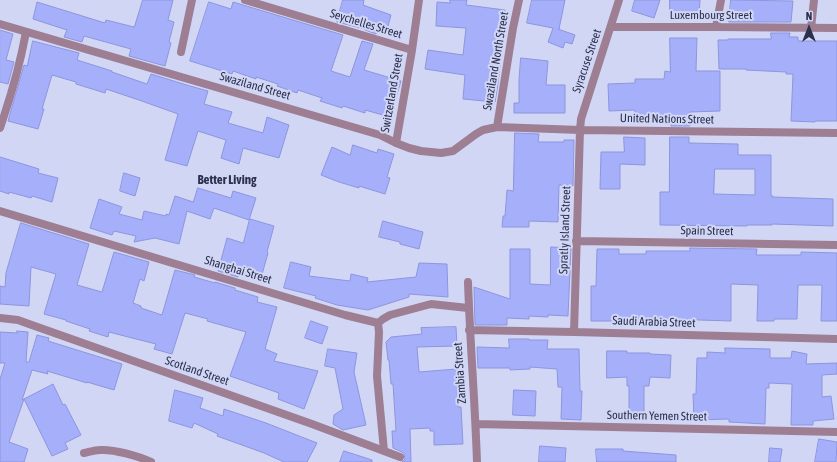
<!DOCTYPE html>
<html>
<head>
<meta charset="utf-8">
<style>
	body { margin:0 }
	#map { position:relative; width:837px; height:462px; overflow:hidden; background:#d1d6f5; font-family:"Asap Condensed",sans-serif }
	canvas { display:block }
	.north { position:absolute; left:789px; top:8px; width:40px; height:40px; -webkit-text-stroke:3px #d1d6f5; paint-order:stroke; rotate:0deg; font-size:11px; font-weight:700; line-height:16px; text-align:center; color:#2c304e }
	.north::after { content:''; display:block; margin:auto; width:14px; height:18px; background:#2c304e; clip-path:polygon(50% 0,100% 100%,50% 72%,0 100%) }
</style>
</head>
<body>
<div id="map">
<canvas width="837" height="462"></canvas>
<div class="north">N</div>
</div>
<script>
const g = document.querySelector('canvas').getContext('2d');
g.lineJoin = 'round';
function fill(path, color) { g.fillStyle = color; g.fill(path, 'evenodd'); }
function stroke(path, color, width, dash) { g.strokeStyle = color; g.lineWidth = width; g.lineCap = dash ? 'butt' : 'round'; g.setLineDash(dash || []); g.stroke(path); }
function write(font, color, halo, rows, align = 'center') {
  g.font = font + ' "Asap Condensed",sans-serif'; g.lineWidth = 4; g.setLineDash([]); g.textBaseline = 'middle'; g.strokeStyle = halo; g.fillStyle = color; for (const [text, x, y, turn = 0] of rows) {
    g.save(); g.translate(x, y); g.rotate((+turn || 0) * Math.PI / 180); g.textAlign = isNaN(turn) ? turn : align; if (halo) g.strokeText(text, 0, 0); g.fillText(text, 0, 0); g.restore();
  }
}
const building = new Path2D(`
	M143,0h30l-5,20 6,2 -5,20 2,1 -6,23 -36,-10 2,-7 -47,-13 -2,6 -18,-5 3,-7 -34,-11 4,-17 68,21 1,-3 28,7z
	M343,0h21l-1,5 28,10 -4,15 -9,-3 -2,7 -11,-4v-1l-28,-7z
	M450,0h17l-1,5 39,5 -3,25h1l-5,49 -3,18 -32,-3 2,-24 -40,-6 3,-19 35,5 3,-27 -30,-2 1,-24 13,1z
	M532,0h33l-6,29h-1l17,6 -3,9 -7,-2 -2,6 -15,-6 5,-14 -26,-5z
	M635,0h25l-6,18 -22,-7z
	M670,0h30l-1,19 -29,-2z
	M731,0l62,1 -2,21h-62z
	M209,2l22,7 2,-7 110,33 -12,36 19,6 12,-36 11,3 -9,26 37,11 -11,36 -25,-7v3l-22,-7 -1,2 -22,-7 2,-3 -24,-8 -1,3 -20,-7 1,-2 -22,-7v2l-23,-8 -1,3 -42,-13z
	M0,30l13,4 -7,26 8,2 -6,22 -8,-2z
	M771,33h19l-1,4h9v4h39v80h-22v1l-24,-1 2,-47h-7v-2l-40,-2v-1h-27l-1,-29h10v-1h43z
	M670,38h27l-1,33h24v40l-30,1v14h-19v-5h-8v-5h-28v-6l-26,1 -1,-27 27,-1v-4h29l1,-8 5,1z
	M33,41l46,12 -2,7 35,11v1l35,12 4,-10 39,12 18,5 -4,13 28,8 -4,11 35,10 4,-16 22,8 -10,33 -36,-10 -4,16 -18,-6 5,-18 -28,-9 -11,35 -22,-6 13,-46 -39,-14 -33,-11 -1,4 -29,-9v-2l-24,-7 -10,34h2l-6,20 -30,-8 16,-56 3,1z
	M521,58l27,3 -2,24h19v28h-51v-10h5v-23z
	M515,133l24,1 -1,8h26v-2h10l-1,46 -14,-1 -1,37 -29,-1v6h-27l1,-11h2l2,-26 6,1z
	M624,137l21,1v27l-25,-1v25h-20l1,-37h23z
	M670,137h19v6l49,1v11h33v41h2l-1,1 61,2v27l-61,-2v1h-25v1l-87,-1v-33h9zM715,169h40v26l-41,-1z
	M353,145l24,8 1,-4 16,5 -7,23 3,1 -5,16 -26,-8v2l-20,-6 -18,-7 11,-28 18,8z
	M0,157l39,12 -1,4 20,5 -6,24 -20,-6 -1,2 -22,-6v2l-9,-3z
	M124,173l16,5 -5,18 -15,-5z
	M198,188l33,10 2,-7 23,7 -7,22 -35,-12 -4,11 -23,-8 -8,33 -24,-6 -21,4 2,-6 -22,-5 -2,4 -22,-7 9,-29 23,8 -3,7 23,6 2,-9 22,5v-2l3,1 6,-19 18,6z
	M250,219l24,7 -7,26 1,1 -7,25 -21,-6 -2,5 -20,-6 9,-33 16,5z
	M383,221l40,11 -4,17 -19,-5v-2l-21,-5z
	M21,223l68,21 -12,41 25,7 12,-40 35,10 -5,19 -4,-2 -7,24 8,3v2l21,7 13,-45 20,5 -1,2 21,6v-1l20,6v2l23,7 -1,5 20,5 -12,42 12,5 -3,7 44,10 -14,38 -26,-10 1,-6 -49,-17 16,-44 -39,-11 1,-2 -23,-6 -13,41 -18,-5 2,-5 -24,-6 -23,-6 -1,5 -19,-6 1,-2 -24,-8v-1l-22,-6 12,-40 -25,-7 -2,39 -29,-2v-18l5,1 1,-14z
	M551,247l20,1 -3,68 -20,-1v2l-19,-1v3l-22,-1v7h-32l-1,-38 36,12v-50h20v35l20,1z
	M690,248l67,1 -1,6h45v-3l36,1v68h-16l1,-36h-24l-1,34h-23v2h-17l1,-36 -27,-1v37l-95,-3v2l-20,-1 -1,2h-24v-35h5l1,-37h22v5h27v-3h44z
	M291,262l20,5 -2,9 41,5 1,-7 17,4 -1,4 49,-5 3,-14 28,1 1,33 -39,-3v3l-41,13 -31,-5 -22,-7 1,-2 -32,-8z
	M311,321l17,6 -6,17 -17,-6z
	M456,327l1,19 -40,1 2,25 37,-3 2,38h3l2,37 -29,1v-14h-4v-3l-20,1 1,33h-9l3,-3 -1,-5 -2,-2 -9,-4 -1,-17h4l-3,-47h-2l-2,-24h-1l-2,-18 5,-5 31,-3 -1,-6z
	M17,331l11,1 -2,30h3l8,-27 12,3 -1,3 74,23 -8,26 -27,-8v1l-40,-12 1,3 -16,-4 -10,30 31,-16 10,21 2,-1 16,31 -16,8 3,6 -16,7 -28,-57 -15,43 19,7 -4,13h-24v-83l5,-16h-5v-31l17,1z
	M509,339h20v1h19l-1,9h32l1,42h2l-1,29 -20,-1 1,-32h-4l-1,-18 -27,-2v2l-20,1v-2h-32l-1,-21 32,1z
	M725,348l45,1v9h21l1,-7 15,3 -1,10 31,-1v11l-15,1v22l9,-1 3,23 -21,2v4h-22l1,-41 -23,-1v5h-3l-1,36 -36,-2v-3l-35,1 -1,-26h3l1,-36h10v-6l18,1z
	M328,349l29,4 -3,19 12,53 -23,5 -10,-6 1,-9 9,-6 -8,-41 -10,-2z
	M607,351h20v2h23v1l21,1 -1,23 -20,-1 -1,9h-5v28h-15v-28h-2v-9l-20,1z
	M175,390l28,8 -3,10 23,8 1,-7 42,14 51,20 -10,19h-23l-20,-9 -47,-17 1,-2 -24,-11 -2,5 -23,-7z
	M514,390l22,1 -1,25 -22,-1z
	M819,439l18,3 -1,20h-21z
	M540,446l26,2 -1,14h-26z
	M770,448l12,1 -2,13h-11z
	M596,449h27v2l53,4v7h-79z
	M344,451l28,9v2h-32z`);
fill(building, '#a6b0fa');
stroke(building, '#8c95de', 1);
stroke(new Path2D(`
	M245,0l167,50
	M0,24l380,111 16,8 13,5 12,3 20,2 12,-2 23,-17 7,-4 14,-3 83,3 257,3
	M611,27h105l121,1
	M716,27l5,-27
	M811,28l3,-28
	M181,52l11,-52
	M497,127l16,-99 6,-28
	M0,128c11,-32 20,-63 26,-96
	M396,143l16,-93 7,-50
	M0,211l345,104 33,8 5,-4 7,-4 41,-11 37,4
	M576,241l261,4
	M468,282c2,60 7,120 9,180
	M0,318l18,2 11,4 283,100 88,33
	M378,323l1,9 -2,44 7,75
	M469,330l105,2 263,7
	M574,332l6,-202 1,-11 38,-119
	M476,424l361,8
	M84,453c5,-1 11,-3 16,-3 14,-1 38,6 51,12`), '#9d7e93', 8);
write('12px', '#2c304e', '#d1d6f5', [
	["Luxembourg Street",711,15],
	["Seychelles Street",366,24,17],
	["Swaziland North Street",496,61,-80],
	["Syracuse Street",587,61,-71],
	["Swaziland Street",255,86,16],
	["Switzerland Street",392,93,-80],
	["United Nations Street",667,119,1],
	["Spratly Island Street",565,230,-88],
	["Spain Street",707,231,1],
	["Shanghai Street",238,270,17],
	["Saudi Arabia Street",654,322,2],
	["Scotland Street",197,371,19],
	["Zambia Street",460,373,-94],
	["Southern Yemen Street",657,416,1]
]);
write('bold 13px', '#2c304e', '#d1d6f5', [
	["Better Living",227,180]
]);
</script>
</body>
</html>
